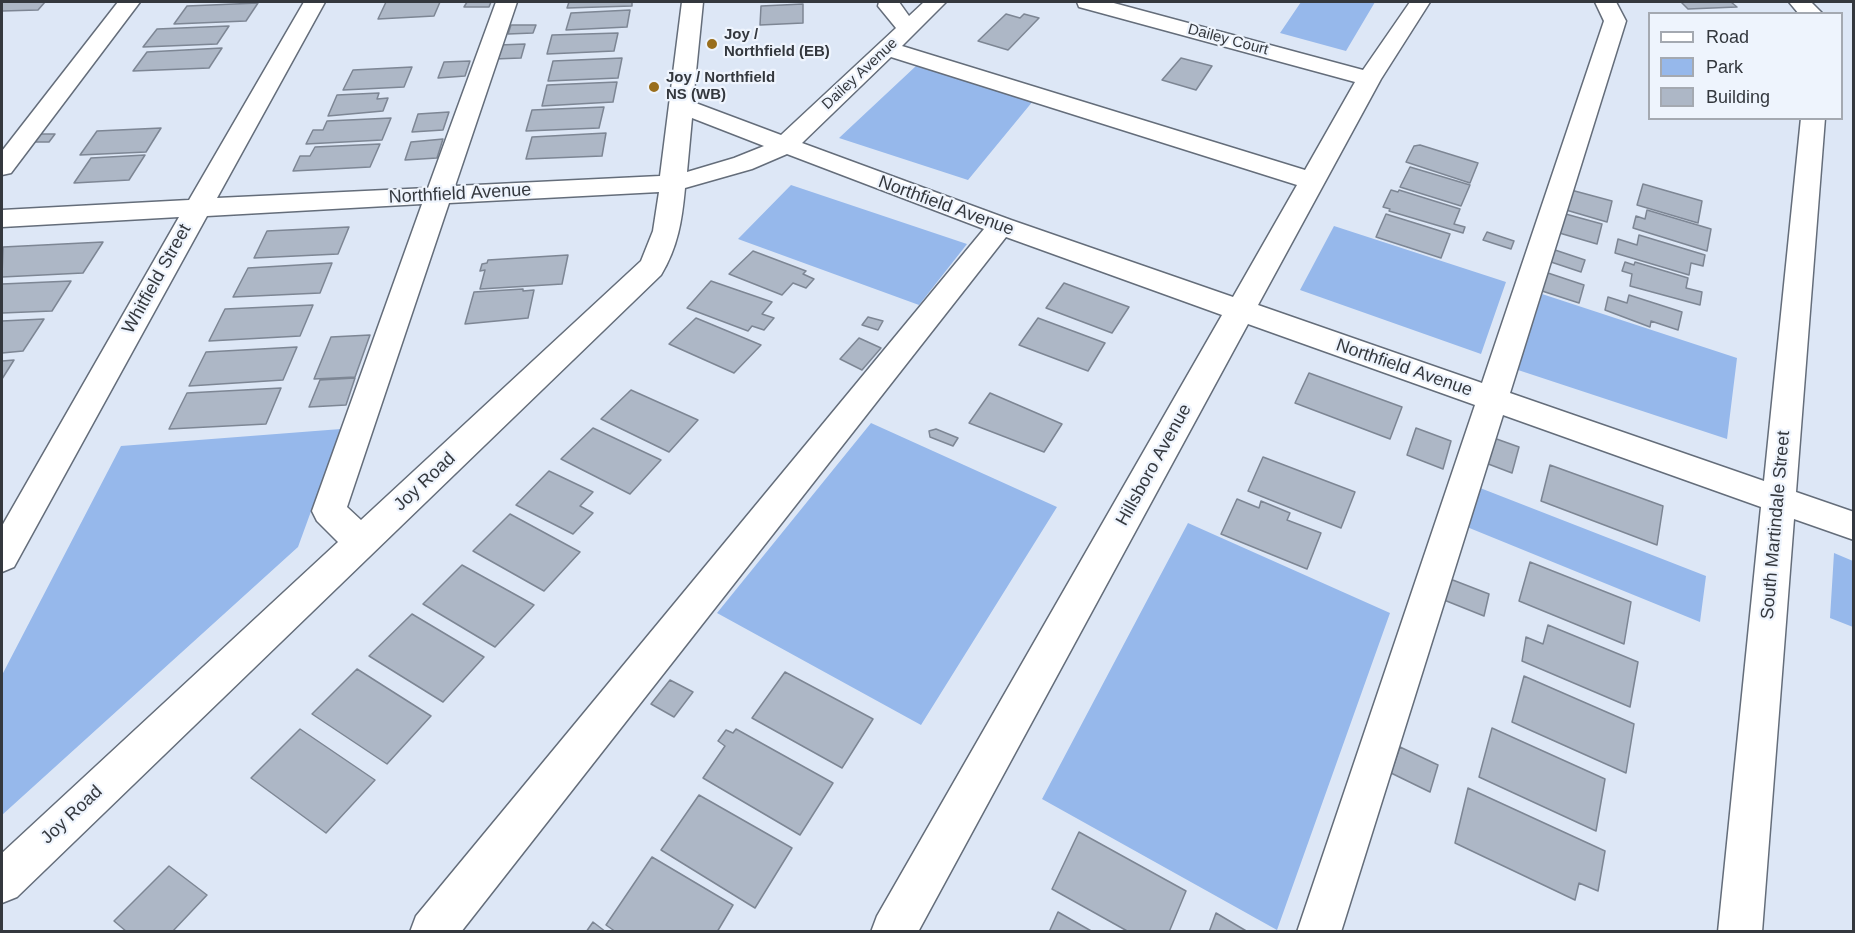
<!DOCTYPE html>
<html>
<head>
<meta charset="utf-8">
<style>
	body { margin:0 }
	#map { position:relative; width:1855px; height:933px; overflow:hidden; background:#dde7f6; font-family:Helvetica,sans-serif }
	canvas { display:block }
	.frame { position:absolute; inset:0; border:3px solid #34383e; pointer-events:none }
	.legend { position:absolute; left:1648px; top:12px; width:195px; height:108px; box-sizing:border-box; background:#eef4fd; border:2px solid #a4a9b1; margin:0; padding:8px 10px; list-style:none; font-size:18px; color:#34383e }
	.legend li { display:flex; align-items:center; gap:12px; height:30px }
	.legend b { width:30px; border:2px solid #a4a9b1 }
</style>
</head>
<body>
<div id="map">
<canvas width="1855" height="933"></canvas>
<div class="frame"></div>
<ul class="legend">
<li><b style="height:8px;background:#fff"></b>Road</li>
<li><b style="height:16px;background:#96b8eb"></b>Park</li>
<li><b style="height:16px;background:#adb7c6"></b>Building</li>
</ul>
</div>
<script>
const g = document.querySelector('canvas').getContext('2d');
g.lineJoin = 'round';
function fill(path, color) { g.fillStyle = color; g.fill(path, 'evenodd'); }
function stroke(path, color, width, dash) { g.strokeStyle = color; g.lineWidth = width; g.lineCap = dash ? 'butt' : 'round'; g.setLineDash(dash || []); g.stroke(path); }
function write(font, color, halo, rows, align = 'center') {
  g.font = font + ' Helvetica,sans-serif'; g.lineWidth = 4.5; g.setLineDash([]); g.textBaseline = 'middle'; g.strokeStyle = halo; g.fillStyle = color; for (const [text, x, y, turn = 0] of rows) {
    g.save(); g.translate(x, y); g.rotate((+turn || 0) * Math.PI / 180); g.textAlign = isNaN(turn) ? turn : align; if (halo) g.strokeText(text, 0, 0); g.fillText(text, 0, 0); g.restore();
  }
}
fill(new Path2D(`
	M1301,2h74l-29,49 -66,-18z
	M916,66l117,35 -65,79 -129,-42z
	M791,185l176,59 -48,61 -181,-66z
	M1334,226l172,56 -25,72 -181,-64z
	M1542,294l195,64 -10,81 -209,-69z
	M871,423l186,84 -136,218 -204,-112z
	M341,429l-43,118 -296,268v-140l119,-229z
	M1475,486l231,90 -6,46 -238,-97z
	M1188,523l202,90 -113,317 -235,-131z
	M1834,553l19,8v66l-23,-9z`), '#96b8eb');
const building = new Path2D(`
	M2,2h43l-7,8 -36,1z
	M386,2h54l-6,14 -56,3z
	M467,2h24l-2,5h-25z
	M569,2h63v4l-65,2z
	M1681,2h50l6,5 -49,2z
	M258,3l-12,18 -72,3 13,-18z
	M803,4v19l-43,2 1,-19z
	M630,10l-3,17 -61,3 5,-17z
	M1006,14l14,4 4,-4 15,4 -31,32 -30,-9z
	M511,25h25l-3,8 -25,1z
	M229,26l-12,18 -74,3 14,-18z
	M618,33l-4,18 -67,3 5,-19z
	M525,44l-4,14 -27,1 5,-14z
	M222,48l-13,20 -76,3 14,-19z
	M622,58l-4,20 -70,3 5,-20z
	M1181,58l31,8 -16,24 -34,-10z
	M470,61l-5,15 -27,2 6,-16z
	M412,67l-8,20 -61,3 10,-20z
	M617,82l-4,20 -71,4 5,-21z
	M379,93l-2,6 11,-1 -5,13 -55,5 9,-21z
	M604,107l-5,21 -73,3 6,-21z
	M449,112l-6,18 -31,2 6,-18z
	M391,118l-9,22 -76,4 7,-14h10l4,-9z
	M161,128l-15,24 -66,3 17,-24z
	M606,133l-4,23 -76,3 6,-22z
	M40,134h15l-6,8h-15z
	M443,139l-6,19 -32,2 6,-18z
	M380,144l-10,23 -77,4 7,-15h10l5,-9z
	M1420,145l58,18 -8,20 -64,-21 8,-16z
	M145,155l-16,25 -55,3 17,-25z
	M1410,167l60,18 -9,21 -61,-19z
	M1643,184l59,17 -4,22 -61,-18z
	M1391,190l7,2 1,-2 61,19 -6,15 11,3 -2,6 -74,-22 1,-2 -7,-2z
	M1571,190l41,11 -5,21 -41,-12z
	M1647,210l64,19 -4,22 -74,-23 3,-12 9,3z
	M1562,213l40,11 -5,20 -41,-12z
	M1386,214l64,20 -9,24 -65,-21z
	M349,227l-11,27 -84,4 13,-27z
	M1487,232l27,9 -3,8 -28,-9z
	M1639,235l66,20 -2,11 -12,-3 -2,12 -74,-22 3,-14 19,6z
	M103,242l-20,31 -81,4 1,-30z
	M1552,249l33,11 -4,12 -33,-11z
	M753,251l53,20 -3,3 11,5 -8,9 -13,-5 -11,12 -53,-21z
	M568,255l-6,29 -82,5 5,-19 -5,1 2,-7 5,-1 1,-3z
	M1625,262l9,3 1,-3 53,16 -2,10 16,4 -2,13 -70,-19 2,-12 -10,-3z
	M332,263l-12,30 -87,4 15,-29z
	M1545,272l39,13 -5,18 -40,-13z
	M71,281l-19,30 -50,2v-29z
	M711,281l61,21 -10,12 12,4 -10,12 -12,-4 -4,5 -61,-23z
	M1064,283l65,24 -17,26 -66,-25z
	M523,289v2l11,-1 -6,28 -63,6 9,-32z
	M1629,295l53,17 -4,18 -27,-9 -1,6 -45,-17 3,-13 19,6z
	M313,305l-13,31 -91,5 16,-32z
	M868,317l15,4 -5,9 -16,-5z
	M696,318l65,27 -27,28 -65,-29z
	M1038,318l67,25 -17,28 -69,-26z
	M44,319l-21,32 -21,2v-32z
	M370,335l-15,42 -41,2 17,-42z
	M859,338l22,10 -19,22 -22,-11z
	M297,347l-14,33 -94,6 17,-34z
	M14,360l-12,19v-18z
	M1309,373l93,34 -12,32 -95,-36z
	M355,378l-9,27 -37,2 11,-27z
	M281,388l-15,36 -97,5 18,-36z
	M631,390l67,30 -29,32 -68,-33z
	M990,393l72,31 -18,28 -75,-29z
	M593,428l68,32 -31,34 -69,-35z
	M1416,428l35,13 -8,28 -36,-14z
	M936,429l22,9 -5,8 -23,-9 -1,-6z
	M1491,437l28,10 -7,26 -29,-11z
	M1263,457l92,35 -14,36 -93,-37z
	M1550,465l113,41 -6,39 -116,-44z
	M549,471l44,21 -13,14 13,7 -20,21 -57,-29z
	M1237,499l22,9 2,-7 29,12 -3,7 34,13 -14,36 -86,-35z
	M510,514l70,38 -36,39 -71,-40z
	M1530,562l101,40 -7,42 -105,-43z
	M462,565l72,40 -39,42 -72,-43z
	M1445,577l44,17 -5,22 -45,-18z
	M412,614l72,43 -41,45 -74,-46z
	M1548,625l90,37 -8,45 -108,-46 4,-24 17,7z
	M357,669l74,47 -44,48 -75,-50z
	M785,672l88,47 -31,49 -90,-50z
	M1524,676l110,48 -8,49 -114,-51z
	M670,680l23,12 -19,25 -23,-13z
	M1492,728l113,51 -9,52 -117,-54z
	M300,729l75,51 -49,53 -75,-55z
	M736,729l97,54 -33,52 -97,-57 22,-32 -7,-5 8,-11 7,3z
	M1400,747l38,18 -8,27 -39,-19z
	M1468,788l137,63 -7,40 -19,-8 -4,17 -120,-57z
	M699,795l93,53 -37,60 -94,-58z
	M1079,832l107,59 -17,41h-40l-77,-43z
	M652,857l81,48 -16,27h-101l-10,-7z
	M169,866l38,29 -35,37h-45l-13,-11z
	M1058,912l35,20h-44z
	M1216,913l32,19h-39z
	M593,922l13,10h-20z`);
fill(building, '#adb7c6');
stroke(building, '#7d8694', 1.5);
const minor = new Path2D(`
	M118,2h22l-129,171 -9,2v-24z
	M304,2h21l-108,196 211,-10 68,-186h21l-62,184 205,-10 22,-174h21l-10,100 88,33 115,-107 -18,-22 1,-4h20l10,14 15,-14h22l-44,44 403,124 50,-88 -276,-75 -2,-5h33l253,68 47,-68h20l-49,77 -123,226 224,78 122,-362 -9,-19h21l10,19 -116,372 254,88 37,-363h24l-29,374 58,20v28l-60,-21 -32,413h-44l43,-425 -258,-92 -162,517h-44l178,-527 -227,-81 -330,608h-47l6,-16 345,-601 -216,-78 -545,695h-51l6,-16 568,-687 -197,-75 -35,15 -67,19c-3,32 -7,59 -24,87l-644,622 -15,6v-50l336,-311 -21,-21 -5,-10 110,-307 -215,12 -193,351 -12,5v-46l177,-309 -177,10v-17l187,-10zM891,57l406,128 -64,112 -222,-77 -209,-77zM692,118l72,28 -30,12 -47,14zM659,192l-6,39 -12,30 -280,259 -14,-13 102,-304z
	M1789,2h22l12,12h-24z`);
stroke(minor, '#646d7a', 3);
fill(minor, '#fff');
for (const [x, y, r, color] of [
	[712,44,6,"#996e1c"],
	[654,87,6,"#996e1c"]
]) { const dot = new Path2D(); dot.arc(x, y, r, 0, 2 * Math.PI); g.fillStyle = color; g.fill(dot); stroke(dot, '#eef4fd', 2); }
write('bold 15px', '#34383e', '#eef4fd', [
	["Joy /",724,35],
	["Northfield (EB)",724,52],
	["Joy / Northfield",666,78],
	["NS (WB)",666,95]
], 'left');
write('15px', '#34383e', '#eef4fd', [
	["Dailey Court",1228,40,15],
	["Dailey Avenue",860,74,-43]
]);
write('18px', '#34383e', '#eef4fd', [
	["Northfield Avenue",460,194,-3],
	["Northfield Avenue",946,206,20],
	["Whitfield Street",157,279,-61],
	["Northfield Avenue",1404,368,19],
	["Hillsboro Avenue",1154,465,-61],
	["Joy Road",425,482,-43],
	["South Martindale Street",1776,525,-85],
	["Joy Road",72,815,-43]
]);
</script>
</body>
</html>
